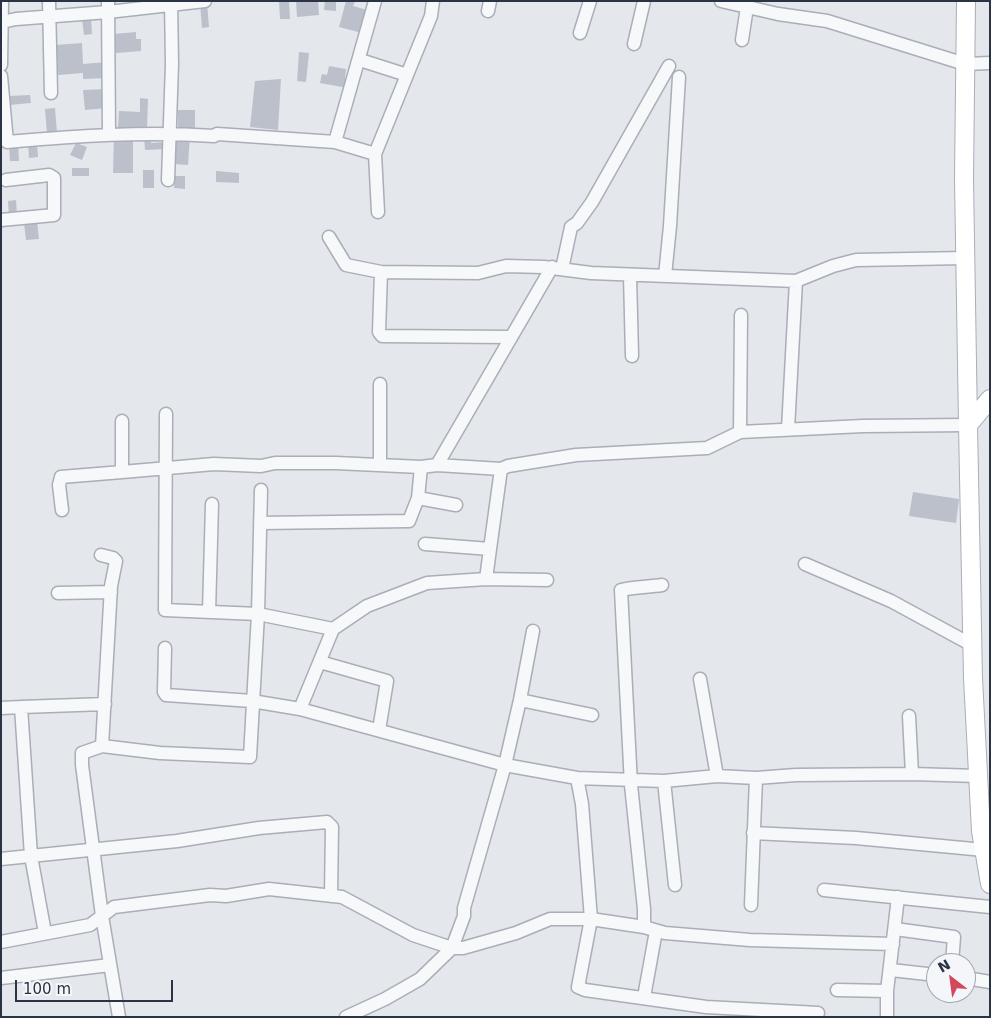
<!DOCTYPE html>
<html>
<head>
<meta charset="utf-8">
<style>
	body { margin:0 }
	#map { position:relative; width:991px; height:1018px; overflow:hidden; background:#e4e7ec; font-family:"DejaVu Sans",sans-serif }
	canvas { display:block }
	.frame { position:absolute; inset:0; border:2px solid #2b3445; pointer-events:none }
	.north { position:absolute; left:926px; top:953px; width:50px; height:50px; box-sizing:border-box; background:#f4f6f9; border:1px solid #a4a8b1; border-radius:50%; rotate:330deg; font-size:14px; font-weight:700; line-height:20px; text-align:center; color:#2b3445 }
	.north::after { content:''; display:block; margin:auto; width:18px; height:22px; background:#d1495b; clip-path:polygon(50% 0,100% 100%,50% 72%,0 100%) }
	.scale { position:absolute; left:15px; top:980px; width:158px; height:22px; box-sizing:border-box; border:2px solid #2b3445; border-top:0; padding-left:6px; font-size:15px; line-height:18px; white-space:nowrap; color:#2b3445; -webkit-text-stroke:4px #f4f6f9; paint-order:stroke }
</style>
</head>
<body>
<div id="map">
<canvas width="991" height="1018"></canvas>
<div class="frame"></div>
<div class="north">N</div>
<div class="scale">100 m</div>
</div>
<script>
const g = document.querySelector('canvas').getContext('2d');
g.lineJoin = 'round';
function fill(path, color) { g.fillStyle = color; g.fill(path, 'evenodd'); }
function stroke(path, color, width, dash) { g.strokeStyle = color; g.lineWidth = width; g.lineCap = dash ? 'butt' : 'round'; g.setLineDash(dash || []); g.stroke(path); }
fill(new Path2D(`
	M279,1h10l1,18h-10z
	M296,1h22l1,14 -22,2z
	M325,1h11v10l-12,-1z
	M346,1h9l-2,5 14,4 -1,24 -27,-7z
	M200,3h7l2,24 -7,1z
	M91,18l1,16 -8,1 -2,-16z
	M136,32v7h5v12l-25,2 -2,-19z
	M82,43l1,21 24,-2 1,16 -25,1v-6l-25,2 -2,-30z
	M299,52l10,1 -3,29 -9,-1z
	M329,66l17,3 -1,9 5,1 -2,9 -28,-5 2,-9 5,1z
	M281,79l-3,51 -28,-3 5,-46z
	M107,89l1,19 -23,2 -2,-20z
	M30,95l1,8 -22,2v-9z
	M140,98l8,1 -1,30 -29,-1 1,-17 21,1z
	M55,108l2,25 -10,1 -2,-25z
	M178,110h17v19h-17z
	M176,134l14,1 -2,30 -13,-1z
	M114,136h19v37h-20z
	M144,136h7v7l15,-1 1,7 -22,1z
	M18,142l1,19h-9l-1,-18z
	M37,143l1,14 -9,1 -1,-14z
	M76,143l11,4 -5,13 -12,-5z
	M72,168h17v8h-17z
	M143,170h11v18h-11z
	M216,171l23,2v10l-23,-1z
	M174,176h11v13l-11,-1z
	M16,200l1,15 -8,1 -1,-15z
	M37,221l2,18 -13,1 -2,-17z
	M913,492l46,7 -3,24 -47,-7z`), '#bbc0ca');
const street = new Path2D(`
	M49,1l2,92
	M108,1l1,133
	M721,1l57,13 49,7 138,43 25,-1
	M488,11l2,-10
	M2,22l14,-3 92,-7 97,-11
	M580,33l10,-32
	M742,40l5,-33
	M634,44l10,-43
	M360,60l47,15 24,-59 2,-15
	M1,65l1,-64
	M1,76l6,66c70,-6 137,-11 207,-6l3,-2 118,8 40,12
	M335,142l40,-141
	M168,180l4,-116 -1,-63
	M378,212l-3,-58 32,-79
	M1,220l53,-5v-37l-5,-3 -43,5
	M329,237l17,28 35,7 97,1 28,-7 38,1 47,6 205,8 37,-15 23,-6 109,-2
	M562,269l9,-42 6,-4 15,-21 77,-136
	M381,272l-2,60 3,4 129,1
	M630,275l2,81
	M665,276l5,-50 9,-149
	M166,414l-1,196 93,4 75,15
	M788,429l8,-148
	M740,432l1,-117
	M380,465v-81
	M437,465l115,-198
	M122,472l92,-8 47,2 14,-3h61l85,4 16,-2 64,4 7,-3 68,-11 131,-7 33,-16 123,-6 105,-1
	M418,498l38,7
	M62,510l-3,-25 2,-8 61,-5v-51
	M260,523l149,-2 9,-23 3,-31
	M425,544l65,5 11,-80
	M101,555l12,3 3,3 -5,25 -9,160
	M805,564l86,37 81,44
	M486,579l4,-30
	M58,593l53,-1
	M209,612l3,-108
	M165,648l-1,44 2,3 86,6 48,8 205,56 72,13 87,3 53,-5 39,2 40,-3 116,-1 66,2
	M320,662l67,19 -8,49
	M700,679l17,97
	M520,700l72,15
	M1,708l20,-1
	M300,709l33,-80 34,-23 60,-23 59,-4 61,1
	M909,716l3,58
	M577,778l5,26 9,115 -13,68 7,3 121,17 112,6
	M664,781l11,104
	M753,833l103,5 128,12
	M1,859l176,-18 82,-13 68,-6 5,5 -1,69
	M824,890l166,17
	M751,905l5,-127
	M644,927v-18l-13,-124 -10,-195c13,-3 27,-3 41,-5
	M895,929l59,8 -2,26
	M45,933l-14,-77 -10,-149 84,-3
	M1,942l89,-17 24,-18 96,-12 16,1 43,-7 73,8 71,38 39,13h11l53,-15 34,-14h41l53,8 21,6 85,7 143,4
	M891,970l45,5
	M1,978l109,-13
	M966,978l24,4
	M837,990l50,1
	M644,997l12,-66
	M119,1017l-17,-101 -20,-151v-12l20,-7 58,7 90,4 8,-143 3,-124
	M346,1017l39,-18 35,-20 32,-31 12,-32v-8l41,-143 15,-65 13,-69
	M887,1017v-26l11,-94`);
const secondary = new Path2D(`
	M966,1l-2,178 4,246
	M990,399l-22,26 5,253 8,153 9,53`);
stroke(street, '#a9aeb7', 15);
stroke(secondary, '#a9aeb7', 20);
stroke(street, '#f7f8fa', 12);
stroke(secondary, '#fff', 18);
</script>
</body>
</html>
